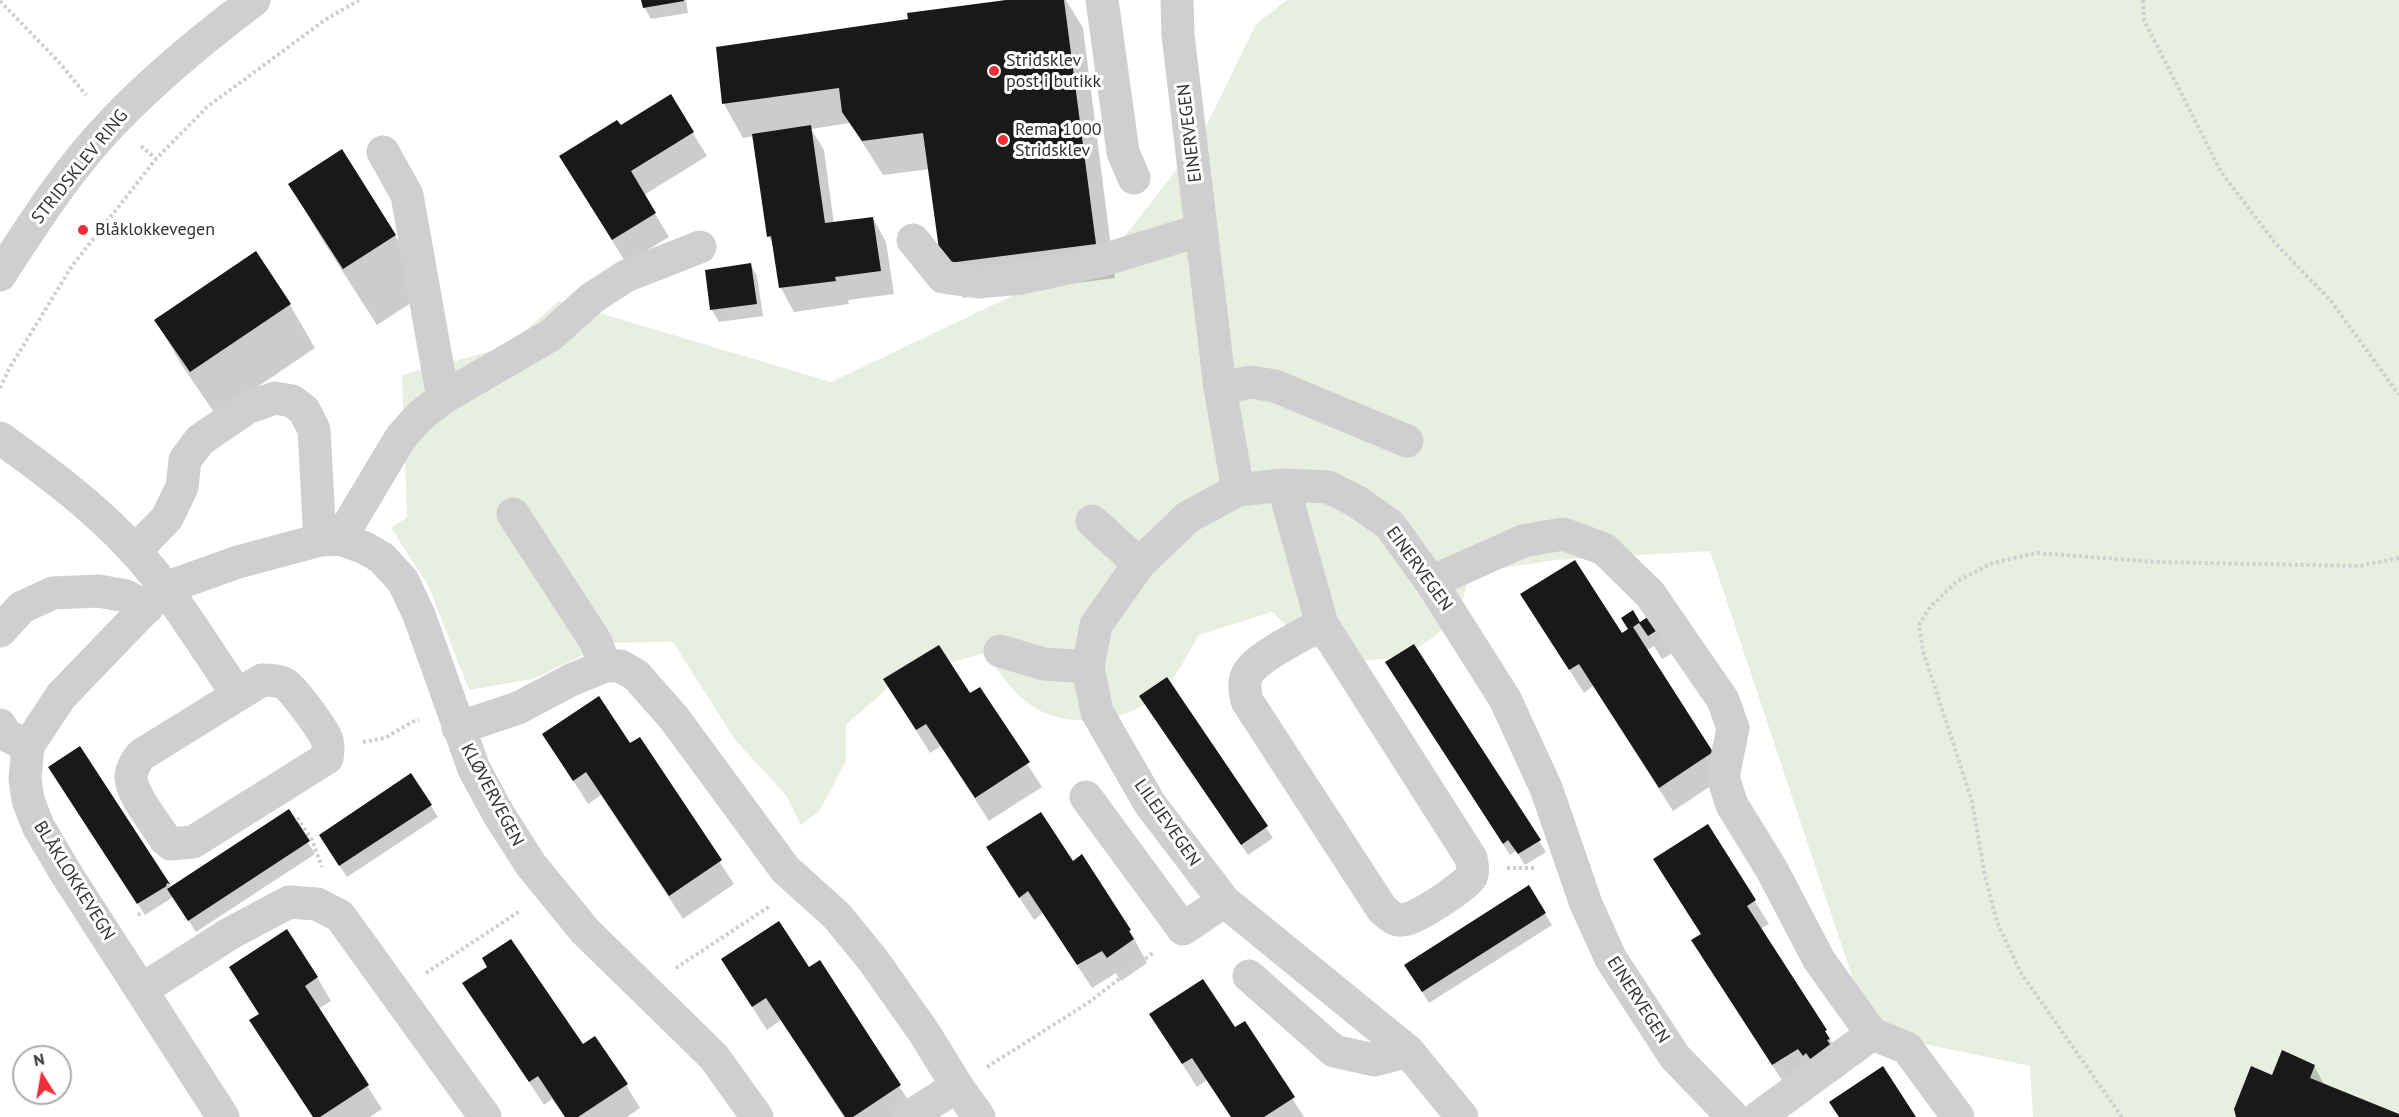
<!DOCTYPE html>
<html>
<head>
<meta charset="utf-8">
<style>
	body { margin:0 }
	#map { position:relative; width:2399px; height:1117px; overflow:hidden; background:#fff; font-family:"PT Sans",sans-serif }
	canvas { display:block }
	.north { position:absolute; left:12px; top:1045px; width:60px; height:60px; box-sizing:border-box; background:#fff; border:2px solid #adadad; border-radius:50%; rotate:349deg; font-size:16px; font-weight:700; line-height:24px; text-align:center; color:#323232 }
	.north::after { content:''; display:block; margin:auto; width:21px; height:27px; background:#ef2e37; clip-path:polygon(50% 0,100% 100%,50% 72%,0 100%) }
</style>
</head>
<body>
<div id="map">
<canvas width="2399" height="1117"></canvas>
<div class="north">N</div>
</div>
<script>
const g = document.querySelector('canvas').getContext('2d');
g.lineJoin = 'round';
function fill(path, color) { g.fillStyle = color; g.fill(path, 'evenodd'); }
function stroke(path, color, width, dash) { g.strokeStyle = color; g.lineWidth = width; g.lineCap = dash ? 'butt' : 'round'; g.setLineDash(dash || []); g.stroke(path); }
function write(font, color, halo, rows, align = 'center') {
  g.font = font + ' "PT Sans",sans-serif'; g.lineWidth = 6; g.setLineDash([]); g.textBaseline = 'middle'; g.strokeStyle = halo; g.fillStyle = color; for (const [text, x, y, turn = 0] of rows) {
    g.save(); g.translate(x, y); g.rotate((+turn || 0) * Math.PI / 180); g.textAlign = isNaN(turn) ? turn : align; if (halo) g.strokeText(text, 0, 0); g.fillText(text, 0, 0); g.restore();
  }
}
fill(new Path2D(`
	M1287,0h1112v1117h-366l-3,-51 -159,-33 -161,-482 -154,9 -85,13c-4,11 -7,25 -12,35 -25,43 -81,63 -128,47 -23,-8 -41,-26 -59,-43l-73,23c-9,15 -18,33 -29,48 -29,37 -94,49 -135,25 -21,-13 -35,-34 -49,-55l-85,23 -55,49v36l-26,49 -19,15 -15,-30 -51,-55 -62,-98 -65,1 -75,36 -64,11 -40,-103 -38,-59 16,-11 -5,-142 105,-28 52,-46 272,81 286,-136 82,-105 57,-117z`), '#e8efe0');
fill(new Path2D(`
	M643,0h43l2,13 -37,6 -7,-12z
	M1017,0h49l17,28 32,250 -152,20 -20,-34 -13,-95 -47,6 -33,-52 -39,6 13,21 10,74 39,-6 13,24 8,52 -46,6 1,4 -55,8 -13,-24 -6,-41 -7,-11 -14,-100 -11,2 -19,-34 185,-84z
	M670,96l37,60 -63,39 25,42 -43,26 -51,-83 45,-53z
	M290,184l105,51 33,57 -51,33 -54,-84z
	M255,253l35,52 25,43 -99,67 -35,-51 -25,-44z
	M751,265l6,11 6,40 -44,6 -7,-12 -5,-39z
	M1522,595l100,40 8,-5 3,-18 7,12 11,-6 21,35 -10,6 -8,-13 -8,5 80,125 -53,35 -80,-125 -9,7z
	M1394,674l145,167 7,11 -21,13 -9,-14 -6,4z
	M1167,679l106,159 -25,17 -100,-147z
	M885,680l84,15 10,-6 63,98 -53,34 -48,-75 -11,7z
	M544,735l86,10 9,-6 95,145 -51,35 -82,-124 -13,9z
	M79,748l91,141 119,-77 26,42 -119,78 -23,-35 -28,18 -88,-136z
	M411,775l27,42 -91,60 -20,-30z
	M1708,826l61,98 -9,5 79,125 1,10 6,10 -18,12 -41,2 -80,-124 -5,-29z
	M1081,856l49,75 17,32 -26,18 -5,-8 -24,15 -49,-75 -9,7 -32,-49 70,-8z
	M1529,888l23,37 -123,78 -16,-26z
	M819,962l95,147 -12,8h-58l-63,-97 -14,10 -31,-48 73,-13z
	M231,968l86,9 14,24 -13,8 64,100 -12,8h-57l-62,-96 9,-6z
	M464,983l118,63 44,39 14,23 -13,9h-62l-13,-18 -8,6z
	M1151,1015l83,15 10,-7 60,94h-73l-24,-37 -10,7z
	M2314,1066l11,20 74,31h-162l35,-40z`), '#0003');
fill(new Path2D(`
	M641,0h43v1l-41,7z
	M1006,0h58l32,244 -155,20 -18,-131 -61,8 -20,-29 -3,-24 -117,16 -6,-57 192,-28 -1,-6z
	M671,94l23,38 -63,39 25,42 -44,27 -53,-84 58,-36 4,5z
	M811,125l14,98 48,-6 8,54 -46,6 1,4 -57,7 -8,-52 -4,1 -15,-103z
	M342,149l54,86 -53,34 -55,-85z
	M256,251l35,53 -101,68 -36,-52z
	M751,263l6,41 -47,6 -5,-40z
	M1575,560l47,73 6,-4 -7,-11 12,-8 7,12 11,-7 8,14 -11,7 -9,-13 -6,4 80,125 -54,36 -80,-124 -10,6 -49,-76z
	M1414,644l127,196 -23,14 -10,-14 -5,4 -118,-182z
	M939,645l31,48 10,-6 50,75 -55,36 -49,-74 -10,6 -33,-51z
	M1167,677l101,149 -27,19 -102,-149z
	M599,696l31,47 10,-6 82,123 -53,36 -83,-124 -13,9 -31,-47z
	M80,746l90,138 -33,20 -89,-137z
	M411,773l21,32 -93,61 -20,-31z
	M289,809l21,32 -122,80 -21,-32z
	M1041,812l32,49 9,-7 49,76 -2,1 5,8 -27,19 -5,-7 -25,14 -49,-74 -9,7 -33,-51z
	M1708,824l48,76 -9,6 80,124 -2,1 5,8 -3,1 7,10 -21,13 -7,-10 -3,3 -5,-7 -26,16 -81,-125 10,-6 -48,-75z
	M1529,885l17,28 -124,79 -18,-27z
	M779,921l30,46 11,-7 81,125 -48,32h-8l-79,-119 -14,9 -31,-48z
	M287,929l31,48 -13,9 64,99 -49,32h-7l-64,-97 10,-6 -30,-47z
	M511,939l72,105 12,-8 33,48 -50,33h-13l-27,-41 -9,6 -67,-99 25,-16 -5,-9z
	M1203,979l32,48 10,-6 50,76 -31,20h-33l-39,-59 -10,6 -33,-50z
	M2282,1050l33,15 -5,13 89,36v3h-163l-2,-8 17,-43 21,9z
	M1883,1066l33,51h-77l-10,-15z`), '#191919');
stroke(new Path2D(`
	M2143,0l1,20 77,152 55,72 55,57 68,94
	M0,1l57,59 29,35
	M141,146l15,13
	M0,388l9,-19 63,-103 84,-107 51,-52 118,-87 34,-20
	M363,742l22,-4 27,-16 7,-2
	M297,818l15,22 10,27
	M1507,868h29
	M138,915l21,-14 12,-20
	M676,968l94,-62
	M426,973l94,-62
	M987,1067l101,-64 66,-51
	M2122,1117l-101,-144 -24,-51 -12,-46 -13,-75 -49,-150 -4,-26 11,-18 26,-25 36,-19 45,-10 121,9 201,4 40,-8`), '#cfcfcf', 4, [3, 3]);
stroke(new Path2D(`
	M1102,0l21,152 11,26
	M1177,0l1,35 42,353 18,102
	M383,152l24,43 36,203
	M913,240l30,37 35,5 44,-4 78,-17 101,-31
	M0,275c35,-54 70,-109 115,-155 42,-44 90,-83 139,-120
	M1220,388l31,-6 24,4 132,55
	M0,438c60,43 121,89 165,150 25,34 48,71 72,106
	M1283,485l39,139 149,234c1,6 3,13 0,19 -7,10 -56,43 -68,43 -9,1 -14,-5 -21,-11l-135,-208c-2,-9 -4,-19 1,-28 10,-17 55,-38 74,-49
	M513,514l83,128 9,24
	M1092,521l47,43
	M340,539l61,-102 19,-21 23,-18 108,-63 41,-37 34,-22 74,-29
	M135,551l32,-33 15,-31 3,-27 15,-20 47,-32 28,-10 17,3 12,9 10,20 6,110
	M1431,582l92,-41 40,-7 41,15 46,45 73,106 10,28 -10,49 9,28 40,65 47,90 53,74 35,14 51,69
	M0,631l22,-24 31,-14 46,-2 27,5 21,12
	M1000,651l44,13 44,3
	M262,680c7,0 16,0 23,4 8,4 39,47 42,56 2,7 1,11 0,18l-134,84 -22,2 -6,-5c-9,-15 -35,-46 -34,-63 1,-9 5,-14 10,-21z
	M0,725l6,10 22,11
	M458,728l60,-20 53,-28 34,-14h15l16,9 38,43 111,151 52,47 36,44 52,74 32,52 22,31
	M1086,797l97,132 41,-28
	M1249,976l85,75 40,9 34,-9
	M143,989l86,-55 60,-32 28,2 23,12 145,201
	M223,1117l-156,-242 -29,-49 -10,-26 -3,-21 3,-33 33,-50 104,-108 73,-26 82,-22 20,-1 25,9 17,10 21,23 16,34 55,154 25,46 32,50 54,66 129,126 43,60
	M909,1117l48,-31
	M1462,1117l-54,-66 -184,-150 -74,-97 -53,-92 -9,-45 8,-42 43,-61 49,-47 50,-27 45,-5 45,2 28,14 34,24 41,57 74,117 41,89 40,116 25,55 64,98 58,60
	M1759,1117l113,-83`), '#cfcfcf', 33);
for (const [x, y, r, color] of [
	[994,71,6,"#ef2e37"],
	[1003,140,6,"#ef2e37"],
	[83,230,6,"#ef2e37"]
]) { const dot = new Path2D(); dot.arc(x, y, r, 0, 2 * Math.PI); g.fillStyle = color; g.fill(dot); stroke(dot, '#fff', 2); }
write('18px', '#323232', '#fff', [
	["Stridsklev",1006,61],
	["post i butikk",1006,82],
	["Rema 1000",1015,130],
	["Stridsklev",1015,151],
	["Blåklokkevegen",95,230]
], 'left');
write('18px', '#323232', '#fff', [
	["EINERVEGEN",1190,133,-97],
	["STRIDSKLEV RING",80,167,-51],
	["EINERVEGEN",1419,569,54],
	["KLØVERVEGEN",492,795,62],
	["LILEJEVEGEN",1167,823,55],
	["BLÅKLOKKEVEGN",74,881,58],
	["EINERVEGEN",1638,1000,57]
]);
</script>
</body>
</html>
